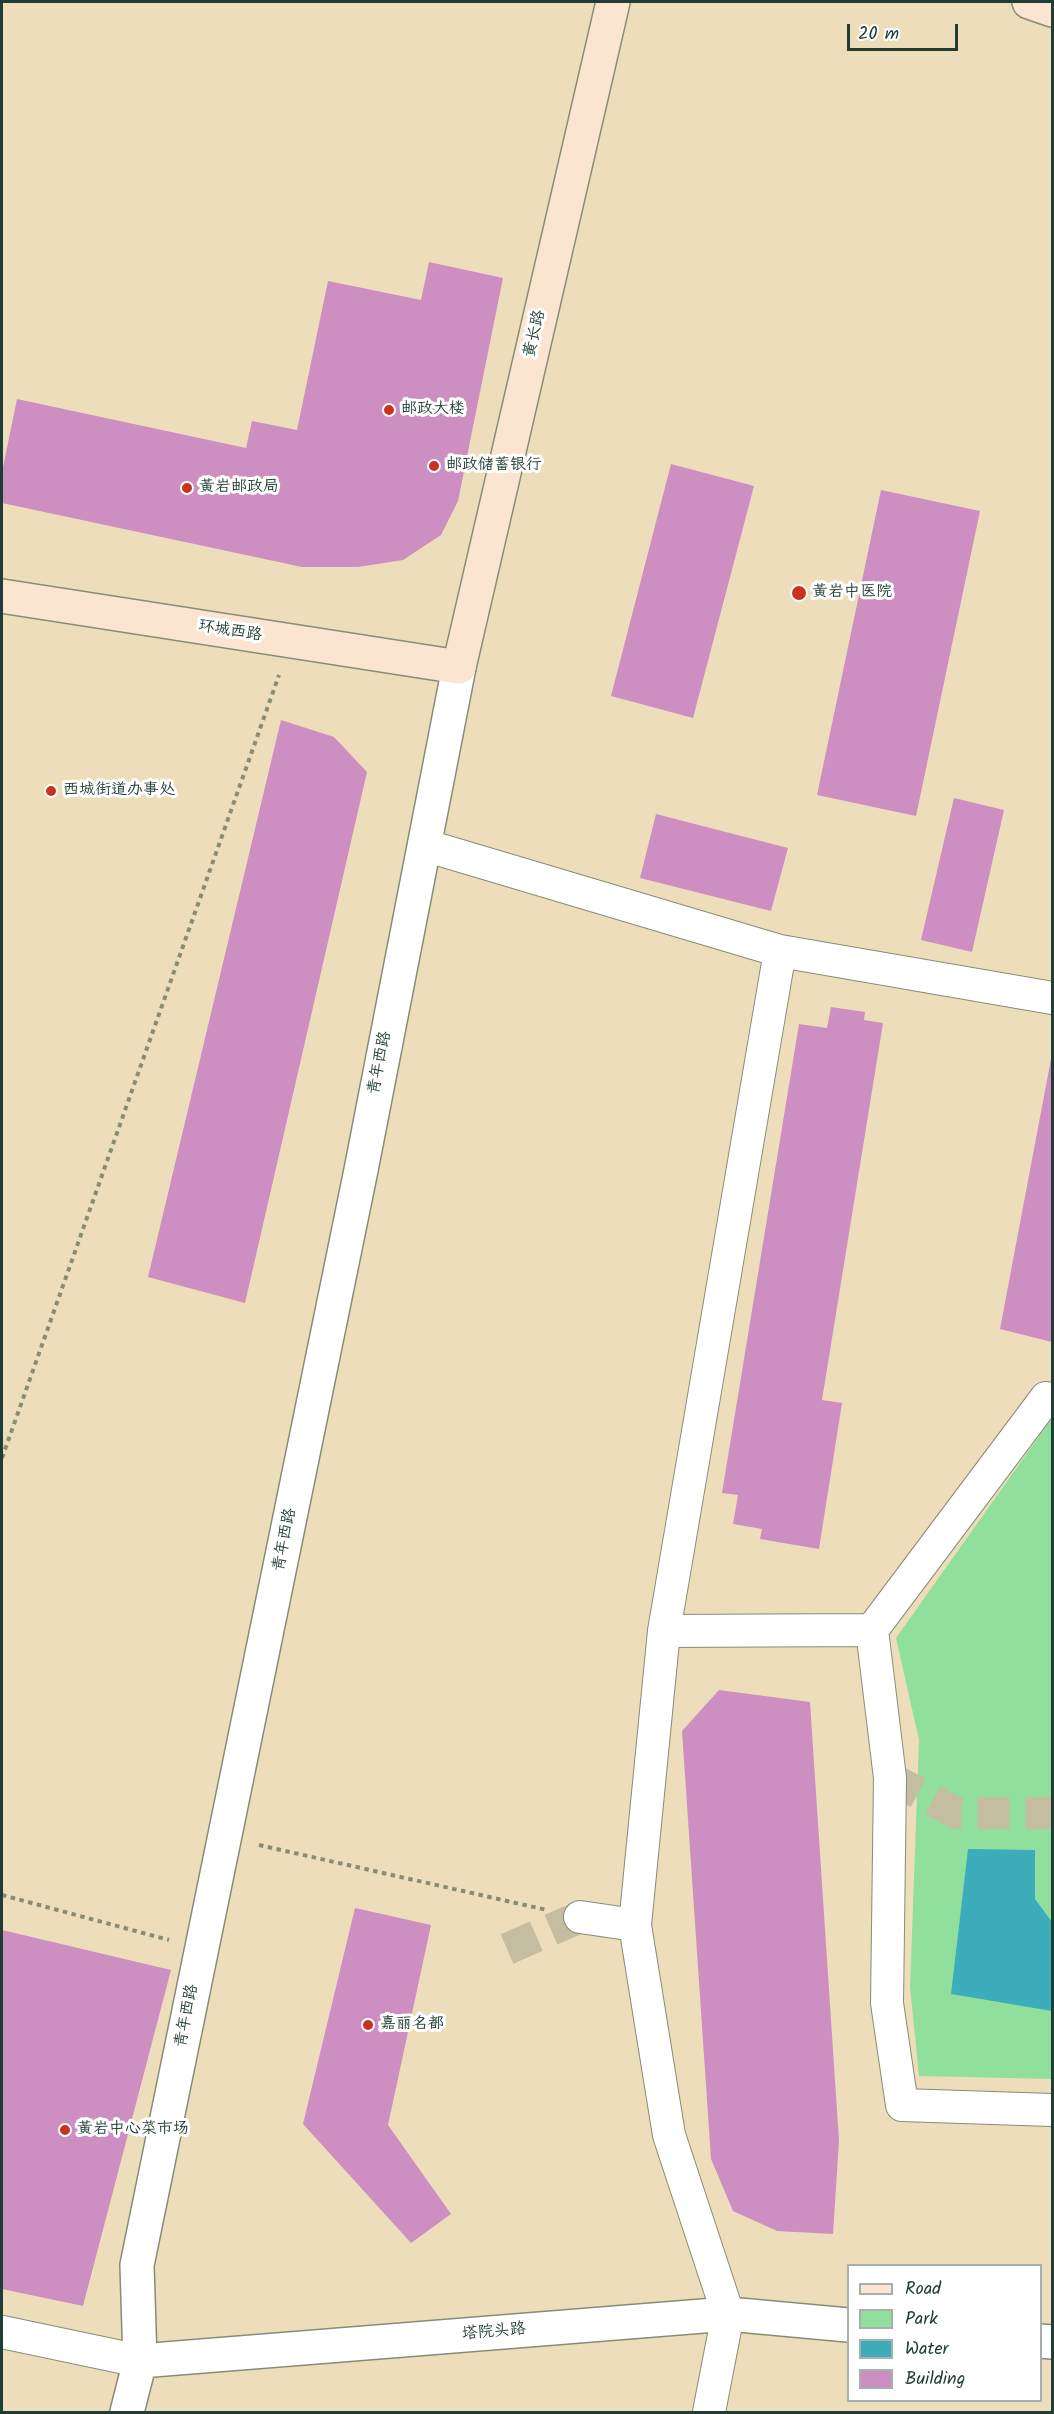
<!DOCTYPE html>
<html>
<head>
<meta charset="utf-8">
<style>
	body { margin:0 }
	#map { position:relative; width:1054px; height:2414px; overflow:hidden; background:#eeddba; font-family:Kalam,sans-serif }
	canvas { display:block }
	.frame { position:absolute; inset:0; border:3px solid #1f3d34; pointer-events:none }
	.legend { position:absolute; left:847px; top:2264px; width:195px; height:138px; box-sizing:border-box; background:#fff; border:2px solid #a5b1ae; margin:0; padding:8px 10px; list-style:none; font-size:18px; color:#1f3d34 }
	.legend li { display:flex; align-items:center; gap:12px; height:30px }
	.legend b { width:30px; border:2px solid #a5b1ae }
	.scale { position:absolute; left:847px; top:24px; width:111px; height:27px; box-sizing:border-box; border:3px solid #1f3d34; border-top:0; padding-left:8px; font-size:18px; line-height:21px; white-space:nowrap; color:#1f3d34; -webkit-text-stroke:4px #fff; paint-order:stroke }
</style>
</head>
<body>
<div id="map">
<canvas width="1054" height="2414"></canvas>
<div class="frame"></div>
<ul class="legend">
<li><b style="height:8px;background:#fce5d0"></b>Road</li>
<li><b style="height:16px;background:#91df9d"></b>Park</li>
<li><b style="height:16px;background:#3eadbb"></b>Water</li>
<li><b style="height:16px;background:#cd8fc1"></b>Building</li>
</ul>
<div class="scale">20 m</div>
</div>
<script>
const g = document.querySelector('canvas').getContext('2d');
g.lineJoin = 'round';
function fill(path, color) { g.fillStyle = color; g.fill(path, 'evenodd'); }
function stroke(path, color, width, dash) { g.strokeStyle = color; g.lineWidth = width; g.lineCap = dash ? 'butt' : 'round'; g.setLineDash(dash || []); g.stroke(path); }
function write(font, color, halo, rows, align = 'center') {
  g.font = font + ' Kalam,"LXGW WenKai TC",sans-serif'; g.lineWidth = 6; g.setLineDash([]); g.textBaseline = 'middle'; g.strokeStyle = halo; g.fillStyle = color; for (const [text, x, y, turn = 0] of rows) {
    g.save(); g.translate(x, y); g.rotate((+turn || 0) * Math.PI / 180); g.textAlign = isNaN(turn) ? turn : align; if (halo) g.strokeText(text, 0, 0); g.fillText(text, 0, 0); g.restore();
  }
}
fill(new Path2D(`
	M1052,1418v661l-133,-3 -9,-89 9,-247 -23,-102z`), '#91df9d');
fill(new Path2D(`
	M968,1849l67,1v49l17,23v89l-101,-17z`), '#3eadbb');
fill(new Path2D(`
	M429,262l74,16 -45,223 -17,34 -38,25 -45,7h-56l-300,-64v-31l15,-73 229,49 6,-27 45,9 31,-149 93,19z
	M671,464l83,22 -61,232 -82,-22z
	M881,490l99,21 -64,305 -99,-21z
	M281,720l53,17 33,35 -122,531 -97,-26z
	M954,798l50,12 -32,142 -51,-12z
	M656,814l132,34 -17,63 -131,-33z
	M831,1007l34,5 -1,8 19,3 -61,377 20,3 -23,146 -59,-10 2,-10 -29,-5 5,-29 -16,-2 77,-469 28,4z
	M1051,1059h1v283l-52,-13z
	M719,1690l91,12 29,439 -6,93 -56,-3 -44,-20 -22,-52 -29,-428z
	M355,1908l76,17 -43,200 63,89 -40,29 -108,-119z
	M2,1930l169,40 -88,336 -81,-17z`), '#cd8fc1');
stroke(new Path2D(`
	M890,1778l67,35h95
	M507,1949l73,-32`), '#c5bd9f', 32, [32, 16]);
const minor = new Path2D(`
	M424,845l356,106 272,47
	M1052,1399l-6,-1 -174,232 18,148 -3,225 15,102 150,5
	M664,1631l208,-1
	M580,1917l55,8
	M2,2332l138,29
	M709,2412l19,-98 -59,-179 -34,-210 29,-294 116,-680`);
const tertiary = new Path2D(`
	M1040,2341l12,1
	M140,2361l588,-47 120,11
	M127,2412l13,-51 -3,-96 224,-1095 98,-503`);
const secondary = new Path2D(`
	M1029,2l23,8
	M2,596l457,71 154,-665`);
stroke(minor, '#868d77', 34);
stroke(tertiary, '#868d77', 36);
stroke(secondary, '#868d77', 36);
stroke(new Path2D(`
	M2,1458l277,-783
	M259,1845l288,65
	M2,1895l167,45`), '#868d77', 4, [4.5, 4.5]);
stroke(minor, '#fff', 32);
stroke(tertiary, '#fff', 33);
stroke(secondary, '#fce5d0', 33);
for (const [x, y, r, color] of [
	[389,410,6,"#c8321e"],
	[434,466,6,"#c8321e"],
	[187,488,6,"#c8321e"],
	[799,593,8,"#c8321e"],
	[51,791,6,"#c8321e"],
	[368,2025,6,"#c8321e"],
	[65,2130,6,"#c8321e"]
]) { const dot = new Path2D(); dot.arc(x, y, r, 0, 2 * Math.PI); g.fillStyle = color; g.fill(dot); stroke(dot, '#fff', 2); }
write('16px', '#1f3d34', '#fff', [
	["黄长路",536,334,-77],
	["环城西路",230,632,9],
	["青年西路",381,1063,-79],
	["青年西路",286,1540,-79],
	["青年西路",188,2016,-79],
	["塔院头路",494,2333,-5]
]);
write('16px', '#1f3d34', '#fff', [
	["邮政大楼",401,410],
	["邮政储蓄银行",446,466],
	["黄岩邮政局",199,488],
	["黄岩中医院",812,593],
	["西城街道办事处",63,791],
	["嘉丽名都",380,2025],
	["黄岩中心菜市场",77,2130]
], 'left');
</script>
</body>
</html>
